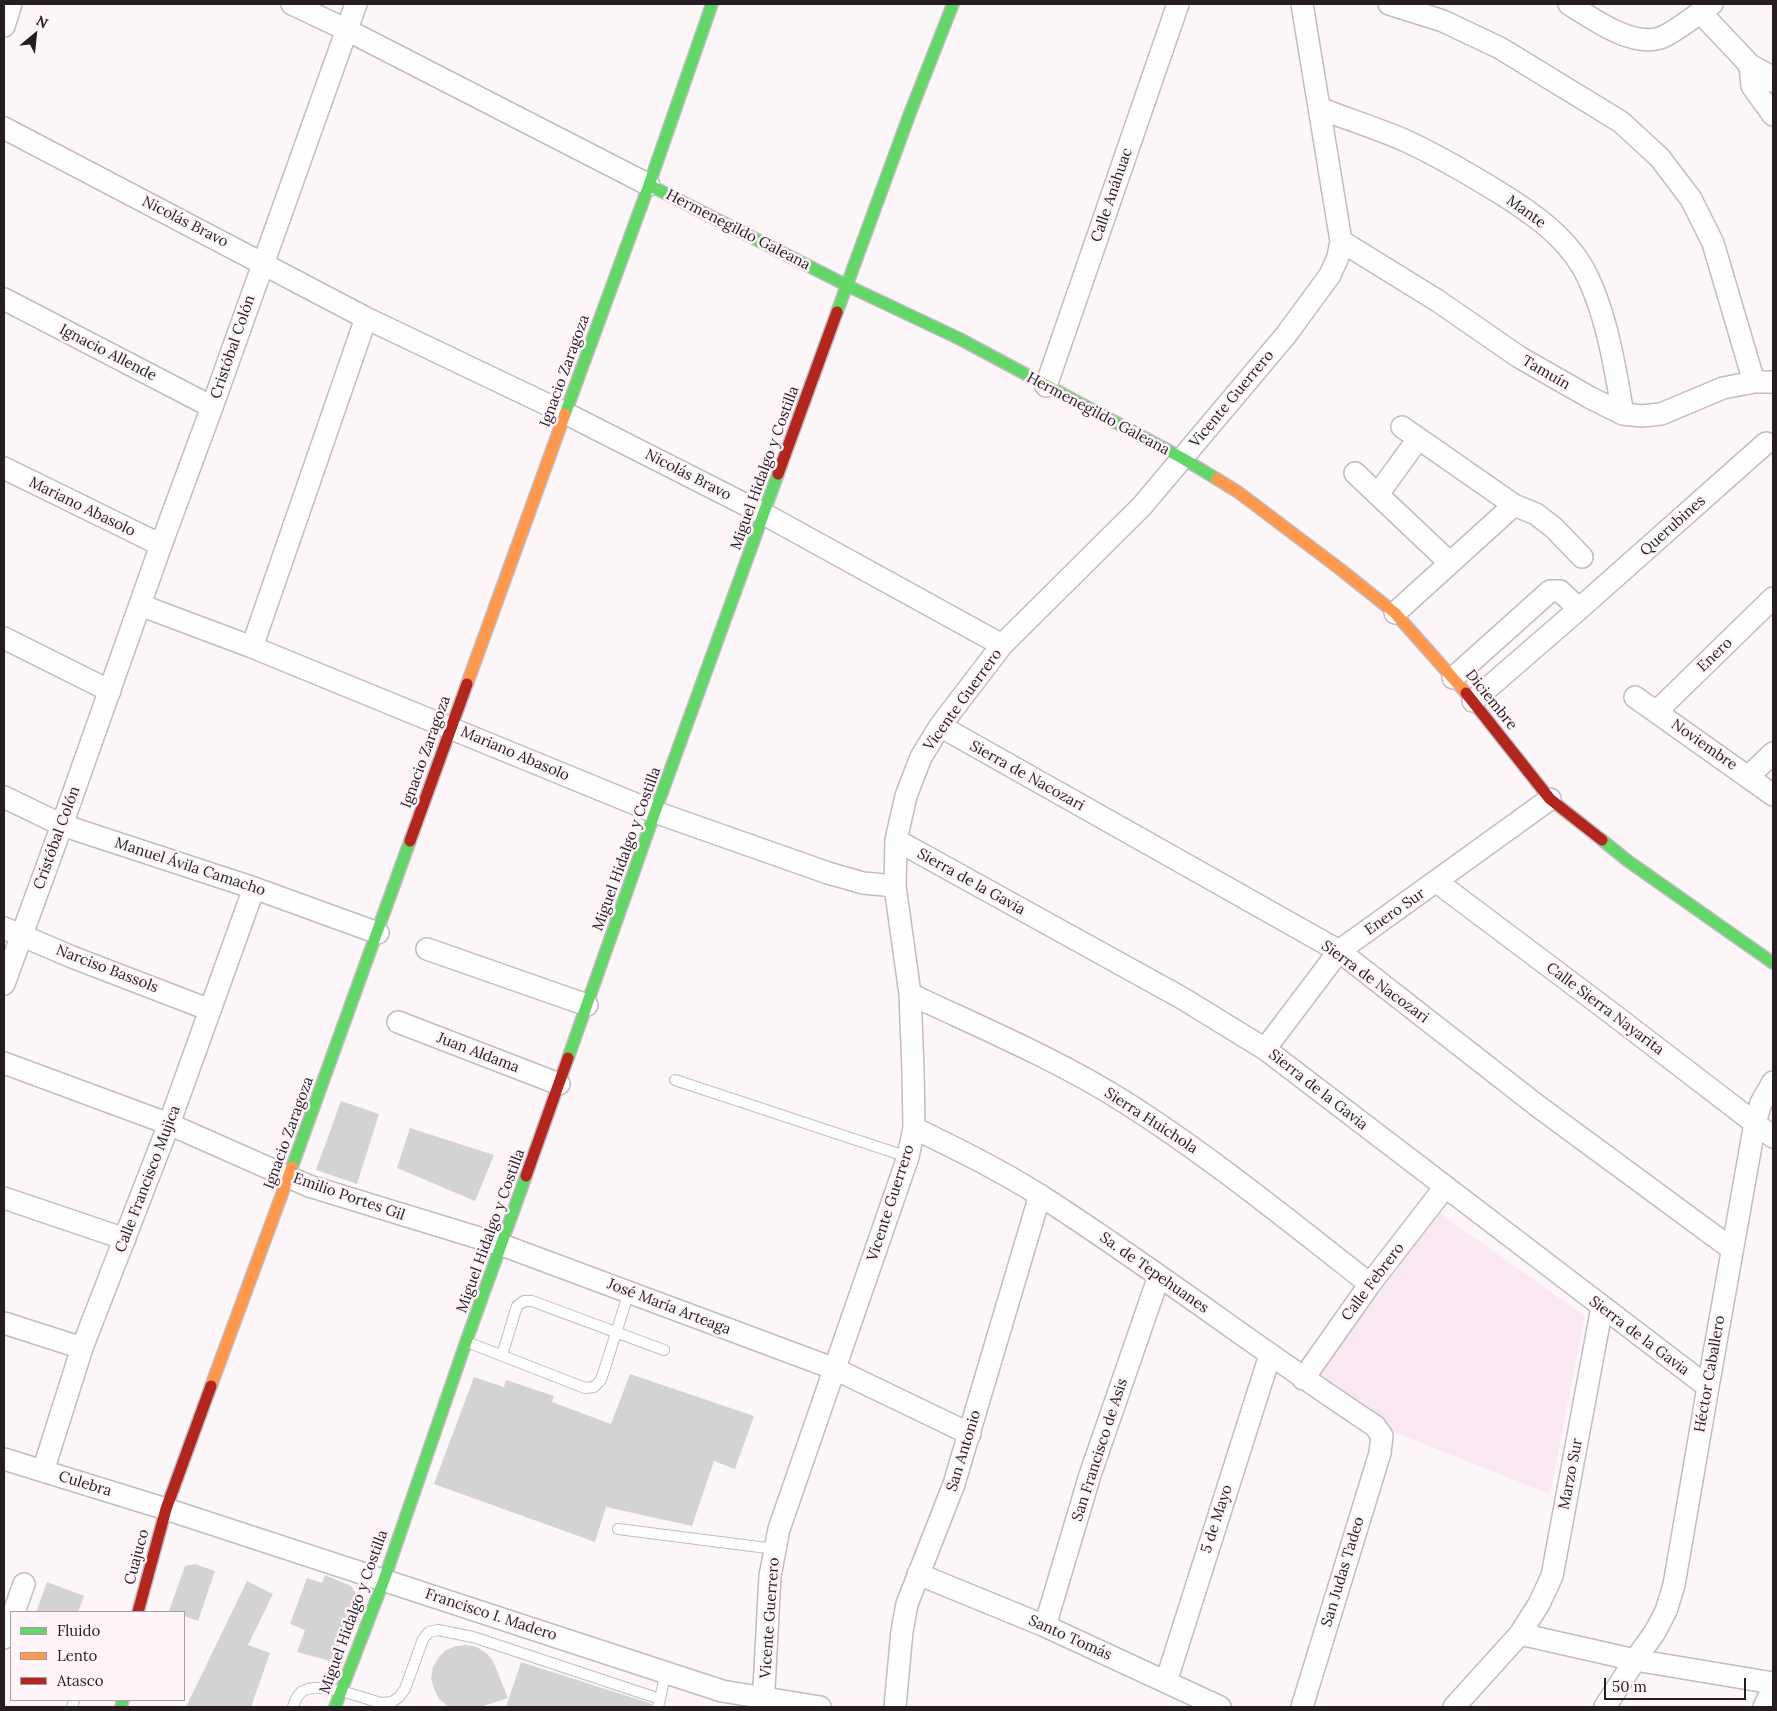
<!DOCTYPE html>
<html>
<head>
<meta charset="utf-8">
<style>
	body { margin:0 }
	#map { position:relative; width:1777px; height:1711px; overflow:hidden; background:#fcf6f9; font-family:Lora,serif }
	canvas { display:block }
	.frame { position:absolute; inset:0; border:5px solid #251d22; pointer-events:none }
	.legend { position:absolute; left:10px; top:1611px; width:175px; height:90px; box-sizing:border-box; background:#fef4fa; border:1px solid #a79ea4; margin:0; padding:6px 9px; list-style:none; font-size:15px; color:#251d22 }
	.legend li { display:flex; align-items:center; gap:10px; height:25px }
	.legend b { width:25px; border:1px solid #a79ea4 }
	.north { position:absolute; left:10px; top:10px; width:50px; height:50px; -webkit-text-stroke:4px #fef4fa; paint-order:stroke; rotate:28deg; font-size:14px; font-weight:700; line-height:20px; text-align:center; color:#251d22 }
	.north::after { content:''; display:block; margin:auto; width:18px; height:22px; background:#251d22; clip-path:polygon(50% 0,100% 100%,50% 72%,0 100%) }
	.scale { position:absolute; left:1604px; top:1678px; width:142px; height:22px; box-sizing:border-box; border:2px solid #251d22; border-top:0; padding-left:6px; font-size:15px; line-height:18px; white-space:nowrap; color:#251d22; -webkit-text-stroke:4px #fef4fa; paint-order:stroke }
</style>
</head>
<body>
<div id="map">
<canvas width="1777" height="1711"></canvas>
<div class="frame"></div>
<ul class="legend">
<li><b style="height:6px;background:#63d668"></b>Fluido</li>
<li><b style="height:6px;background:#ff974d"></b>Lento</li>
<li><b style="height:6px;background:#b3261e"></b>Atasco</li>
</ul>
<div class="north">N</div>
<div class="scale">50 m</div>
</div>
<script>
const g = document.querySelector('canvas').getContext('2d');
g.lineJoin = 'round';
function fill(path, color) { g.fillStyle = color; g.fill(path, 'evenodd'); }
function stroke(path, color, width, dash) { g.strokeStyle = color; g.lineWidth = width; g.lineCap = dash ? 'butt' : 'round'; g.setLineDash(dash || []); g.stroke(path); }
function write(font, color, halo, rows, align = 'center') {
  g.font = font + ' Lora,serif'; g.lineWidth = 5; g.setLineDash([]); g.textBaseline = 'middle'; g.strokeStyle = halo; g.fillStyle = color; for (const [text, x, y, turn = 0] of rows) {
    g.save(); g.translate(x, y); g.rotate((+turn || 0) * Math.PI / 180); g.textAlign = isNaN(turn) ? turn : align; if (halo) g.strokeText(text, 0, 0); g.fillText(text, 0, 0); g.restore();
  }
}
fill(new Path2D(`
	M1440,1213l145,103 -35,178 -156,-62 -79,-54z`), '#f9e8f2');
fill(new Path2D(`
	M341,1101l38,13 -22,70 -41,-14z
	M410,1128l84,27 -19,46 -78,-33z
	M630,1374l124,42 -19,53 -21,-8 -22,65 -86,-19 -11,35 -161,-58 40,-107 30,10 2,-7 48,16 -2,6 59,22z
	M195,1564l20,7 -17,50 -14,-5v-4l-15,-1 16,-45z
	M325,1575l26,11 6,9 -23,67 -37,-10 8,-22 -15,-6 17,-46 15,5z
	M247,1581l26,13 -25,51 22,8 -19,54h-65z
	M47,1582l37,14 -6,16h-42z
	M467,1645l10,2 9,6 7,8 15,37 -28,9h-31l-10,-8 -5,-10 -3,-11 2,-11 6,-10 7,-7 10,-4z
	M521,1662l131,42 -1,3h-145z`), '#d3d3d1');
const lane = new Path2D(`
	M675,1080l233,77
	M467,1342l118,46 9,-1 7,-7 28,-88
	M502,1355l15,-49 7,-5h8l132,49
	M618,1529l157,20
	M660,1699l6,-28
	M72,1707l2,-7
	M293,1707c2,-6 4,-13 10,-16 16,-10 60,7 78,12l11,-1 7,-5 6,-8 18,-50 6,-7 9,-2 35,7 187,62 -2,8`);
const street = new Path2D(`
	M292,4l55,26 302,155
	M1389,4l54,17 57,27 121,74 39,36 31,41 22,44 41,139
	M1569,4c24,15 62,43 91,34 13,-4 40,-26 52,-34
	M1700,12l50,53 20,11 3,5
	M4,26l7,-22
	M1750,65l2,21 21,29
	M1319,108c28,11 57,20 85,32 33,15 65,34 96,53 32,20 64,42 83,75 23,42 32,99 40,146
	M4,128l362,190 199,95 199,101 238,131
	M1341,241l97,60 81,56 70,40 34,17 19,2 19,-2 62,-26 31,-6h19
	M4,299l208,108
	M1046,386l132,-382
	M1402,427l112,78 22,9 18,14 28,29
	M4,468l157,77
	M1355,473l95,90
	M1378,494l40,-55
	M140,605l112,42 403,165 173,61 35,10 32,3
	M1395,613l119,-108
	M4,638l106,53
	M252,647l114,-329
	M1453,678l97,-87h10l19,18
	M1635,697l138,98
	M1473,701l106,-92 187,-166
	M1656,712l117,-114
	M940,726l399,225 200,156 193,142
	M1749,776l24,-23
	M4,797l58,28 192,63 124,45
	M896,840l286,158 83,51 443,338
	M1437,882l173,130 163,125
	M4,928l68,29 138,53
	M427,949l160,56
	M4,984l58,-159 99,-280 51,-138 144,-403
	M910,994c72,34 146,65 213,107 87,55 166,120 247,183
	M398,1022l161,62
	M1265,1049l74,-98 211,-152
	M4,1063l165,61 140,62 193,59 333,124 135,65
	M914,1128c43,21 86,42 127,68 114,73 221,156 334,230l7,10 -2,17 -78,254
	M4,1198l121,41
	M4,1323l78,25
	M1303,1379l67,-95 75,-97
	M4,1459l162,50 556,182 98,16
	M43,1471l39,-123 87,-224 85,-236
	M918,1574l127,52 175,81
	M14,1612l10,-28
	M1045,1626l45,-151 69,-199
	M1520,1634l115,26 138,23
	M4,1638l7,-20
	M1166,1682l104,-327
	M763,1707l7,-131 9,-47 129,-372 6,-29 -1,-58 -3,-76 -15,-108 1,-46 10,-44 15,-39 19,-31 62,-81 140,-139 144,-171 44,-60 8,-18 3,-16 -39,-237
	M895,1707l7,-76 5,-27 47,-120 86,-289
	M1454,1707l66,-73 19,-30 13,-28 50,-269
	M1605,1707l30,-47 20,-28 11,-21 8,-26 34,-198 47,-264 6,-20 12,-21
	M1764,1707l9,-19`);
const fast = new Path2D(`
	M649,185l199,101 112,53 222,119 35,21
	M837,312l73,-199 43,-109
	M565,414l84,-229 63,-181
	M1602,840l26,21 145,102
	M568,1058l87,-246 123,-338
	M292,1167l118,-326
	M121,1707l2,-7
	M335,1707l49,-127 82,-238 60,-166`);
const slow = new Path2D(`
	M1217,479l21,13 102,77 55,44 71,80
	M467,684l98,-270
	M211,1386l81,-219`);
const jam = new Path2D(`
	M778,474l59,-162
	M1466,693l84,106 52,41
	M410,841l57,-157
	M526,1176l42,-118
	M138,1612l28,-103 45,-123`);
stroke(lane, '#c2bbbf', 12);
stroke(street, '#c2bbbf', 24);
stroke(fast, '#c2bbbf', 14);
stroke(slow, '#c2bbbf', 14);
stroke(jam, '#c2bbbf', 14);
stroke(lane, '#fffefe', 10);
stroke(street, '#fffefe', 21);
stroke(fast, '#63d668', 11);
stroke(slow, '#ff974d', 11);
stroke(jam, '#b3261e', 11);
write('15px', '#251d22', '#fef4fa', [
	["Calle Anáhuac",1112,195,-71],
	["Mante",1526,212,36],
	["Nicolás Bravo",185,222,27],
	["Hermenegildo Galeana",738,230,27],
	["Cristóbal Colón",233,347,-71],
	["Ignacio Allende",108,353,27],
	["Ignacio Zaragoza",565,371,-70],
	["Tamuín",1546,373,30],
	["Vicente Guerrero",1232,399,-50],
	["Hermenegildo Galeana",1098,414,28],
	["Miguel Hidalgo y Costilla",765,468,-70],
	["Nicolás Bravo",688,475,27],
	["Mariano Abasolo",82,507,26],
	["Querubines",1673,526,-42],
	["Enero",1715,655,-44],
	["Vicente Guerrero",963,700,-54],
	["Diciembre",1491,700,51],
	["Noviembre",1704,745,35],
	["Ignacio Zaragoza",426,752,-70],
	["Mariano Abasolo",515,754,23],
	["Sierra de Nacozari",1027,776,29],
	["Cristóbal Colón",57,838,-70],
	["Miguel Hidalgo y Costilla",627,849,-70],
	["Manuel Ávila Camacho",190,867,18],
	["Sierra de la Gavia",971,882,29],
	["Enero Sur",1395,912,-35],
	["Narciso Bassols",107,969,21],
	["Sierra de Nacozari",1375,982,36],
	["Calle Sierra Nayarita",1605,1009,37],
	["Juan Aldama",478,1053,21],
	["Sierra de la Gavia",1318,1090,38],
	["Sierra Huichola",1151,1121,33],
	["Ignacio Zaragoza",289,1133,-70],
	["Calle Francisco Mujica",148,1179,-69],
	["Emilio Portes Gil",349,1197,19],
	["Vicente Guerrero",891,1203,-72],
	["Miguel Hidalgo y Costilla",491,1231,-70],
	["Sa. de Tepehuanes",1154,1273,35],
	["Calle Febrero",1373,1282,-53],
	["José María Arteaga",669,1307,21],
	["Sierra de la Gavia",1639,1336,37],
	["Héctor Caballero",1710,1374,-80],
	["San Francisco de Asis",1100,1450,-72],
	["San Antonio",964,1451,-73],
	["Marzo Sur",1571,1474,-79],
	["Culebra",85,1484,17],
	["5 de Mayo",1217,1519,-72],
	["Cuajuco",137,1557,-75],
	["San Judas Tadeo",1343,1572,-73],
	["Miguel Hidalgo y Costilla",354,1612,-70],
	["Francisco I. Madero",491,1615,18],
	["Vicente Guerrero",770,1618,-86],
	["Santo Tomás",1070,1638,24]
]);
</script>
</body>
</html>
